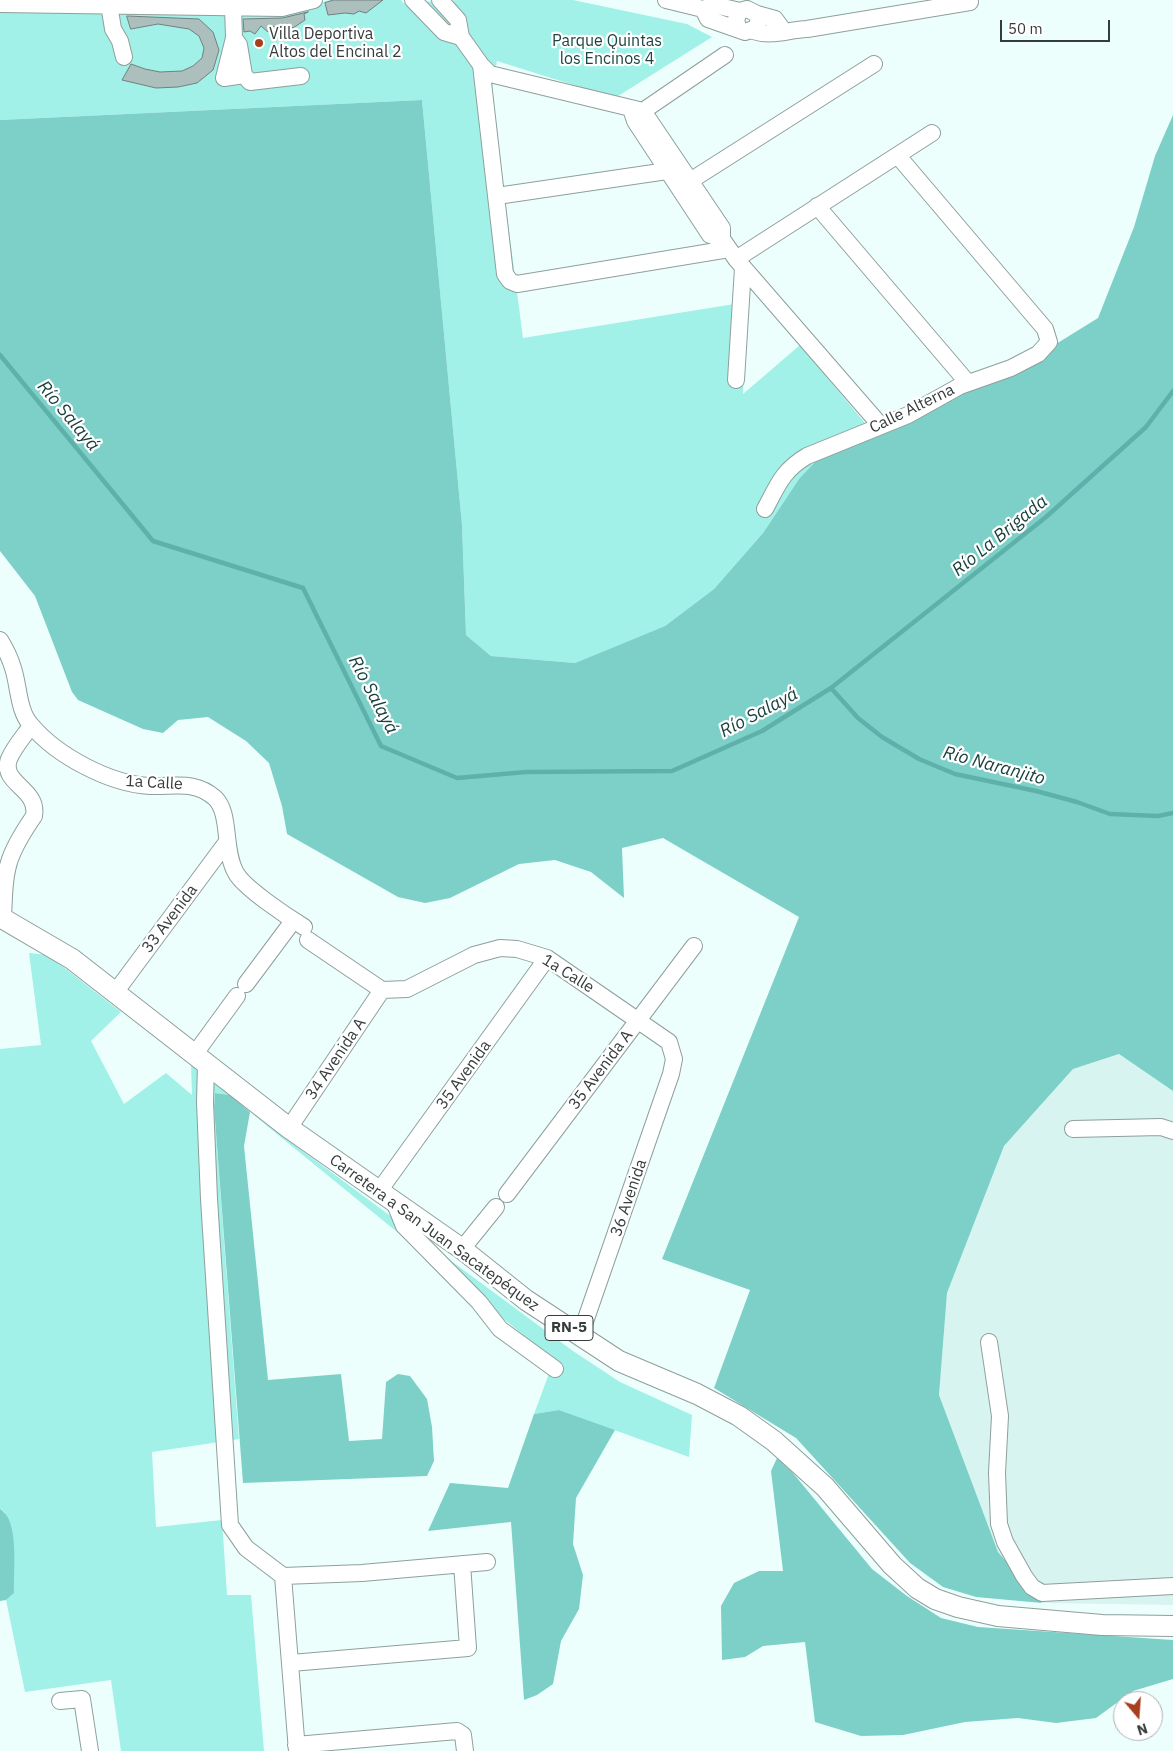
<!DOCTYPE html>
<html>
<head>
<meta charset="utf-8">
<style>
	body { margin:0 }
	#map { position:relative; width:1173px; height:1751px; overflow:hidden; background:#edfffc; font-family:"IBM Plex Sans",sans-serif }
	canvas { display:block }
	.north { position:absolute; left:1113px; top:1691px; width:50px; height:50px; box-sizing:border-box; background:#fff; border:1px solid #aeb1b1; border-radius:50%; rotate:162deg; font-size:14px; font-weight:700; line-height:20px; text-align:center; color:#353c3b }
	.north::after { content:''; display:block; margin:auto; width:18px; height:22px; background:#a63f1e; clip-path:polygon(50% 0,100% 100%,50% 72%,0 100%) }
	.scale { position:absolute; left:1000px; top:20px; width:110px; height:22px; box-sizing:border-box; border:2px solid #353c3b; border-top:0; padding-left:6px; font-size:15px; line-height:18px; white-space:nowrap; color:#353c3b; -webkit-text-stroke:4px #fff; paint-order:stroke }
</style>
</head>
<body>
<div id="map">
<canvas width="1173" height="1751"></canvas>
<div class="north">N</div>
<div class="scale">50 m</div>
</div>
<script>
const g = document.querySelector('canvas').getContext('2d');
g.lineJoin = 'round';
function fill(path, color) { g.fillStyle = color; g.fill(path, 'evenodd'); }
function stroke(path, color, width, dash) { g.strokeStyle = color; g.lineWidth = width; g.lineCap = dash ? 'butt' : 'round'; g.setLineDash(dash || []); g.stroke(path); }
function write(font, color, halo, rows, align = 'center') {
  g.font = font + ' "IBM Plex Sans",sans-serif'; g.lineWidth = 4.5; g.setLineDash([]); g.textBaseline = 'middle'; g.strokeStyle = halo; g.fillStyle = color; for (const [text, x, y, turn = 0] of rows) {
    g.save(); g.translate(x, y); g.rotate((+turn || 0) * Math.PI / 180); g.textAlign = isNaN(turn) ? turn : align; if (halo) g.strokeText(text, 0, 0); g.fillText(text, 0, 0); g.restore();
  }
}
fill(new Path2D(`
	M1119,1054l54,37v514l-131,-2 -44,-51 -59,-157 8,-102 57,-147 69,-77z`), '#d8f4f0');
fill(new Path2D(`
	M330,0h71l2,3 56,-3h114l114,24 25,13 -97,61 -118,-37 -6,32 32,245 224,-36 -4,92 57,-49 70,84 -71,50 -36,54 -49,56 -49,37 -90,37 -84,-7 -25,-21 -4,-110 -40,-425 -422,20v-114l289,5z
	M29,953l19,2 73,57 -30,29 33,63 42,-31 26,22 -1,-31 39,31 -15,-2 -1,14 25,332 -87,13 4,75 66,-7 5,75h24l13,156h-143l-10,-71 -86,12 -19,-92 8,-7 -9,-81 -5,-3v-460l41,-4z
	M250,1112l323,239 47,31 72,33 -3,42 -130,-47 -25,4 20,-54z`), '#a1f1e8');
fill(new Path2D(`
	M422,100l40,425 4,110 25,21 84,7 90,-37 49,-37 49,-56 36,-54 38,-40 177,-69 84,-52 36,-91 21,-71 18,-41v976l-54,-37 -46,15 -69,77 -57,147 -8,102 59,157 44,51 -66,-6 -33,-10 -33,-24 -114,-125 -82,-50 36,-98 -88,-31 137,-342 -136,-79 -41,10 2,50 -33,-26 -36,-12 -36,4 -69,34 -25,5 -27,-6 -111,-63 -5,-28 -13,-43 -23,-22 -38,-24 -30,3 -15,13 -20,-4 -65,-29 -6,-8 -37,-96 -35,-45v-431z
	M215,1093l15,2 20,17 -6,34 24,234 73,-6 8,67 33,-2 4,-57 12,-8 12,2 17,23 5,28 2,34 -7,15 -184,7 -29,-376z
	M559,1410l56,20 -39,68 -3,46 10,31 -4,34 -18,32 -8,43 -16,11 -13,5 -13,-178 -83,9 22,-48 58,5 26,-74z
	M777,1458l16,15 79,96 35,27 34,22 37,9 195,13v39l-40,12 -37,27 -40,5 -38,-5 -53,4 -62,13 -42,1 -46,-14 -10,-80 -42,4 -18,11 -23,3 -1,-54 13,-23 25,-12h24l-12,-100z
	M0,1509c20,11 13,63 14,84l-8,7 -6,1z`), '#7dd0c8');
stroke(new Path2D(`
	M0,355l153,186 150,47 78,158 76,32 69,-6 146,-1 90,-40 69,-43 215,-171 100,-90 27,-36
	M831,688l27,30 24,19 37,22 36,15 81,17 41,11 33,12 48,2 15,-3`), '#5eb1a9', 4.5);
const building = new Path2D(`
	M334,0h49l-17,13 -7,-2 -5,3 -9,-1 -17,2 -3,-12z
	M308,12l-4,2 1,6 -12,8 -5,-4 -8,6 -7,-4 -5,6 -7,-6 -6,8 -5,-3 -6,1 -1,-13 39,-1z
	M127,16l72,3 14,13 6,18 -6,20 -16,13 -19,4 -22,1 -34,-8 9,-16 14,5 15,3 22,-1 11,-5 9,-8 2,-10 -5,-12 -10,-7 -31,-5 -27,5z`);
fill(building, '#adbfbc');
stroke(building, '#71817f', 1);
const minor = new Path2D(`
	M413,0l31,32 17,5
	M440,0l18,20 3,17 20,28 9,9 153,37 79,117v11l14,20 145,167
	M666,0l37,9
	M0,4l282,4 32,-8
	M109,4l4,25 7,12 4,16
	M233,7l1,31 -10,40 20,-3 6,7 51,-6
	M703,9l5,10 37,13 11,-4 3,-9 -2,-5 -10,-5 -7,2 -4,8 2,9
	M703,9l11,-4 26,6
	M757,14l18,5 8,11
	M753,31c19,6 34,-1 54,-2l163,-27
	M234,38l5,7 5,30
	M481,65l24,209 5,7 7,3 212,-35
	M631,109l4,12 75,114 12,4
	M643,111l82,-56
	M679,188l195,-124
	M497,196l170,-25
	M817,206l151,177
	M736,259l196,-126
	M736,380l7,-112
	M765,509c13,-24 17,-38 42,-53l101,-41 52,-29 51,-18 27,-14 11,-12 -4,-13 -147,-173
	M0,640c5,8 10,18 13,28 6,18 5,43 18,57 26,31 79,59 119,61 25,1 45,-6 65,12 16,15 8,53 21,75 8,15 52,44 68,54
	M3,918c2,-49 2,-60 31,-102 5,-28 -34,-32 -25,-57 5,-12 15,-23 22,-33
	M308,940l74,50 25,-1 67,-34 26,-7 17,1 30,9 122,84 5,17 -3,15 -91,262
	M246,984l47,-63
	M114,994l112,-151
	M194,1055l43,-59
	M206,1064l-1,38 4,97 21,326 16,23 37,28 79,-3 125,-11
	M289,1128l93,-138
	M1073,1129l88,-2 12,4
	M379,1191l168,-233
	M507,1194l187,-248
	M395,1204l9,22 75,76 21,27 55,40
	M462,1249l34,-42
	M989,1342l11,74 -3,57 2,51 6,18 19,34 8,11 10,6 131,-7
	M283,1576l14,175
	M291,1663l177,-15 -6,-84
	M60,1701l22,-2 8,52
	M296,1745l161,-14 6,4 2,16`);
const major = new Path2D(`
	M0,917l72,42 217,169 173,121 64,51 93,61 78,33 42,22 35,25 51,46 67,78 25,23 18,11 23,8 40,9 104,9 71,1`);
stroke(minor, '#8e9f9c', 18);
stroke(major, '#8e9f9c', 22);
stroke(minor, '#fff', 16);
stroke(major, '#fff', 20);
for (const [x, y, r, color] of [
	[259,43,5,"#a63f1e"]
]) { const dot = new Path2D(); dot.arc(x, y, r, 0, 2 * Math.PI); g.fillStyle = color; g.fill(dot); stroke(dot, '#fff', 2); }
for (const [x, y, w] of [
	[569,1328,48]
]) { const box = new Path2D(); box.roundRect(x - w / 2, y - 12.5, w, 25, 4); g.fillStyle = '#fff'; g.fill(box); stroke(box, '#353c3b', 1); }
write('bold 15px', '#353c3b', null, [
	["RN-5",569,1328]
]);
write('16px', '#353c3b', '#fff', [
	["Villa Deportiva",269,34],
	["Altos del Encinal 2",269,52]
], 'left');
write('16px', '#1d4440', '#fff', [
	["Parque Quintas",607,41],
	["los Encinos 4",607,59]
]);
write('16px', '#353c3b', '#fff', [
	["Calle Alterna",912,409,-26],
	["1a Calle",154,783,3],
	["33 Avenida",170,919,-53],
	["1a Calle",568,974,32],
	["34 Avenida A",336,1059,-56],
	["35 Avenida A",601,1070,-53],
	["35 Avenida",464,1075,-54],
	["36 Avenida",629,1198,-71],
	["Carretera a San Juan Sacatepéquez",434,1233,36]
]);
write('italic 18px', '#19413d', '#fff', [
	["Río Salayá",68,416,50],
	["Río La Brigada",1000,536,-39],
	["Río Salayá",373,695,62],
	["Río Salayá",759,713,-28],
	["Río Naranjito",994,766,15]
]);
</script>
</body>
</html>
